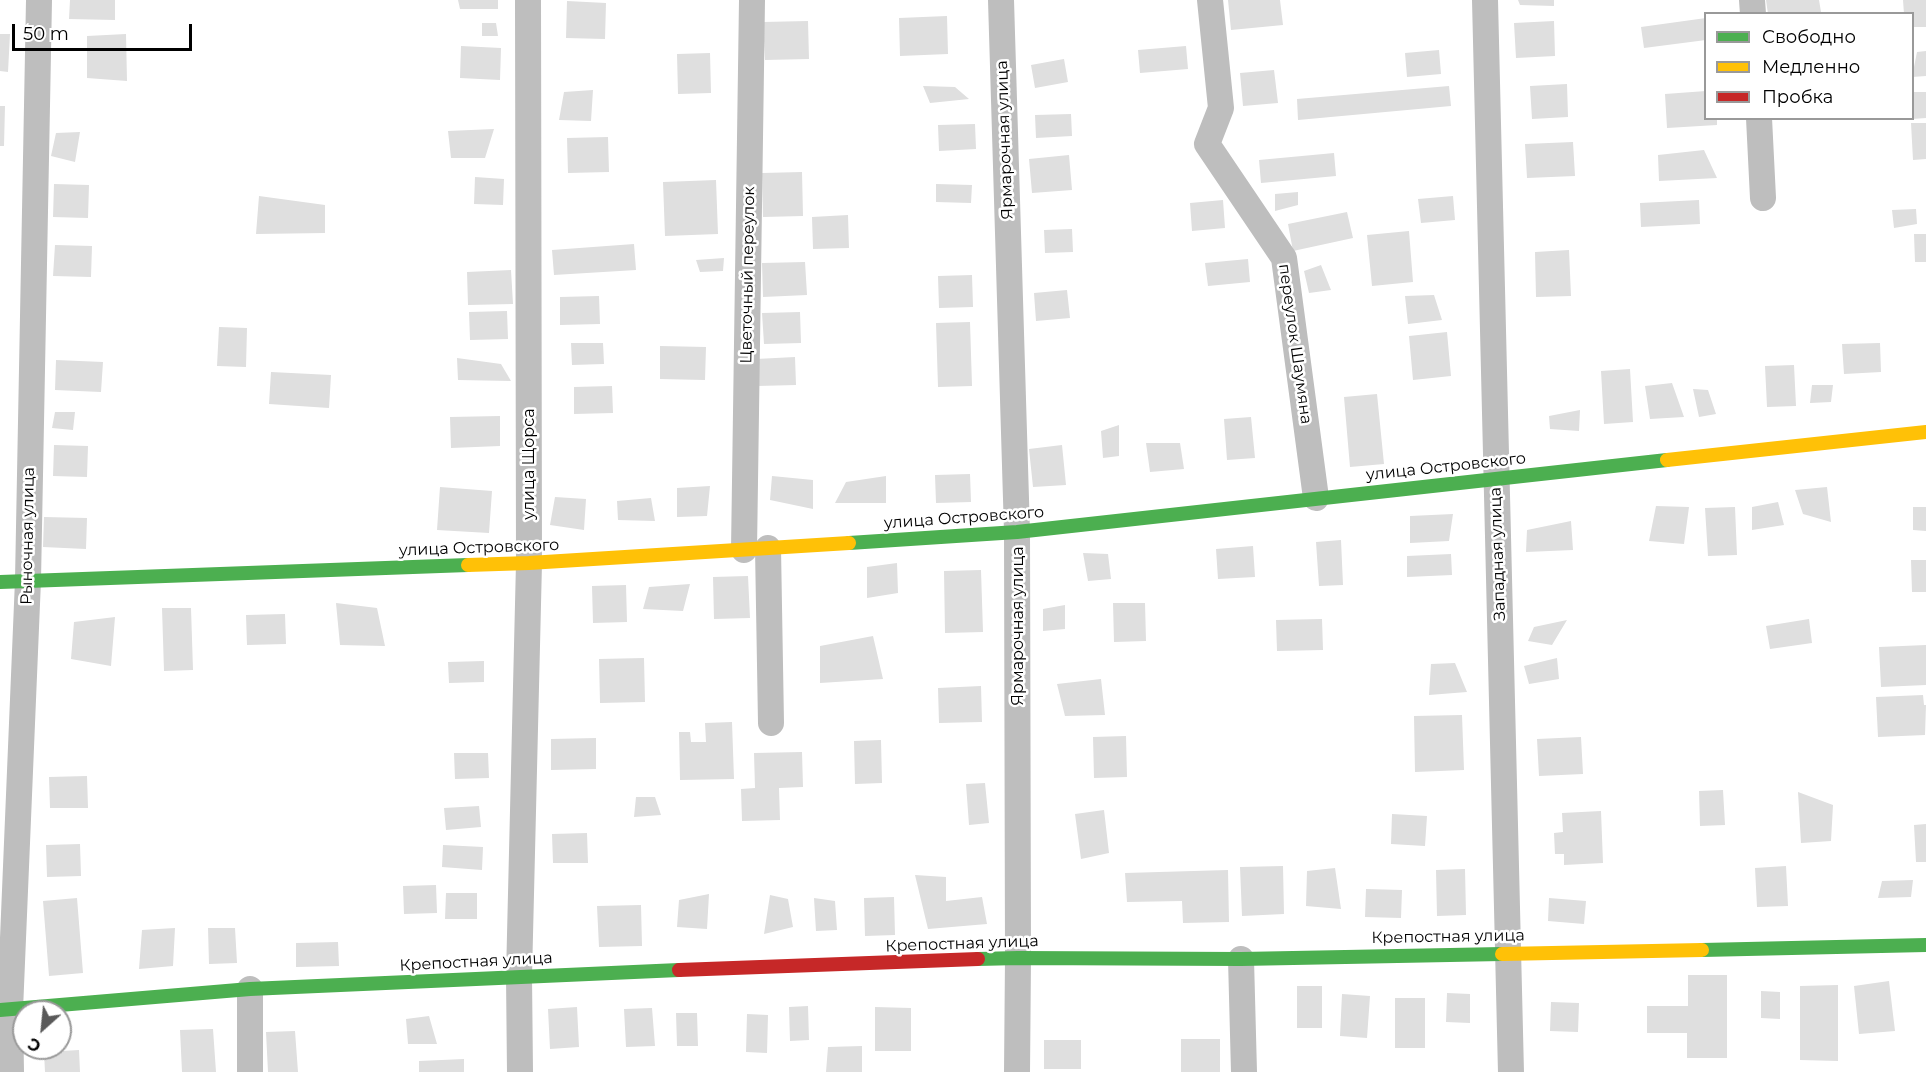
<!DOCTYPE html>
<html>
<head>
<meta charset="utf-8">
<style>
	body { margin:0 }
	#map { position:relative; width:1926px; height:1072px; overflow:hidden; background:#fff; font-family:Montserrat,sans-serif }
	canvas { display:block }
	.legend { position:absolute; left:1704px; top:12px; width:210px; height:108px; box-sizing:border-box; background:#fff; border:2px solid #999; margin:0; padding:8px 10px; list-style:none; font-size:18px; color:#000 }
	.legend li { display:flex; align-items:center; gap:12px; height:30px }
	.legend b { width:30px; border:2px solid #999 }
	.north { position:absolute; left:12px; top:1000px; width:60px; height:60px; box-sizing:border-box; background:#fff; border:2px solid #999; border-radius:50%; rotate:207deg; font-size:16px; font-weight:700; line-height:24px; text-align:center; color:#000 }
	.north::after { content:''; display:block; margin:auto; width:21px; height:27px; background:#595959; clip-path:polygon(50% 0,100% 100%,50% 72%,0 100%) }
	.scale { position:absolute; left:12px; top:24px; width:180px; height:27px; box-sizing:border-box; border:3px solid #000; border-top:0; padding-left:8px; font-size:18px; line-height:21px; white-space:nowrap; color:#000; -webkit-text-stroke:4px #fff; paint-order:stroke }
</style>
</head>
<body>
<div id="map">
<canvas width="1926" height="1072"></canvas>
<ul class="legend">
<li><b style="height:8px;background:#4caf50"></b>Свободно</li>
<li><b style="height:8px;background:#ffc107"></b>Медленно</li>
<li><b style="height:8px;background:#c62828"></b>Пробка</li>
</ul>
<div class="north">С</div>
<div class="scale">50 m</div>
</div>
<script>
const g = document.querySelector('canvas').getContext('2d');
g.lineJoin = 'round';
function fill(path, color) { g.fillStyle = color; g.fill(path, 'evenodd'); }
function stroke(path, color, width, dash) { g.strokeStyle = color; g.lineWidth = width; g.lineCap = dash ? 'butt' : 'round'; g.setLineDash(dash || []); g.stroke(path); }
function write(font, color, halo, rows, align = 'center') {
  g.font = font + ' Montserrat,sans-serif'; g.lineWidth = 5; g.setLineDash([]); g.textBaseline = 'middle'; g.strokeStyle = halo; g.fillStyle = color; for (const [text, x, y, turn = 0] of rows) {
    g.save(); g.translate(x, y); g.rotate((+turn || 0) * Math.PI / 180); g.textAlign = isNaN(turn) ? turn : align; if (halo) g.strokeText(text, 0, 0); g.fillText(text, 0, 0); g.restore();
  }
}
fill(new Path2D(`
	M70,0h45v20l-46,-1z
	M458,0h40v9h-38z
	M1228,0h52l3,25 -52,5z
	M1518,0h36v6l-34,-1z
	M1766,0h53l2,12 -53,2z
	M1903,0h23v27h-14v-13h-8z
	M567,1l39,2 -1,36 -39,-1z
	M947,16l1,38 -48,2 -1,-38z
	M1706,18v22l-62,8 -3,-21z
	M808,21l1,38 -44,1 -2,-38z
	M1554,21l1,35 -39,2 -2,-35z
	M482,23h14l2,13h-16z
	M0,34h10l-2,38 -8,-1z
	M126,34l1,47 -40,-3v-42z
	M461,46l40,2 -1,32 -40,-2z
	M1186,46l2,23 -48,4 -2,-23z
	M1439,50l2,24 -34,3 -2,-24z
	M1926,51v25l-14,1 5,-25z
	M710,53l1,40 -33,1 -1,-40z
	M1064,59l4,23 -33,6 -4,-23z
	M1274,70l4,33 -35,3 -3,-33z
	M1567,84l1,33 -36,2 -2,-33z
	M923,86l32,1 14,12 -39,4z
	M1449,86l2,20 -153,14 -1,-21z
	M593,90l-2,31 -32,-1 5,-28z
	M1706,91v27h11v7l-50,3 -2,-34z
	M1912,92h14v26l-14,1z
	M0,106h5l-1,40h-4z
	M1071,114l1,22 -36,2 -1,-23z
	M1911,123h15v36l-13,1z
	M975,124l1,25 -37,2 -1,-26z
	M494,129l-9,29h-34l-3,-27z
	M80,132l-5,30 -24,-6 5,-23z
	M608,137l1,35 -41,1 -1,-35z
	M1573,142l2,34 -48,2 -2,-34z
	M1704,150l13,28 -58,3 -1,-26z
	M1334,153l2,23 -75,7 -2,-23z
	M1069,155l3,35 -40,3 -3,-34z
	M802,172l1,44 -40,1 -1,-44z
	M475,177l29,2 -1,26 -29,-1z
	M716,180l2,54 -53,2 -2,-54z
	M54,184l35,1 -1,33 -35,-1z
	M936,184l36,1 -1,18 -35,-1z
	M1298,192v13l-23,6v-17z
	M259,196l66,9v28l-69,1z
	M1453,196l2,24 -34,3 -3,-24z
	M1223,200l2,28 -33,3 -2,-28z
	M1699,200l1,24 -59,3 -1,-24z
	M1916,209l1,15 -23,4 -2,-18z
	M1347,212l6,26 -60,13 -5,-27z
	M848,215l1,33 -36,1 -1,-32z
	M1072,229l1,23 -28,1 -1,-23z
	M1409,231l4,51 -41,4 -5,-51z
	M1914,234h12v28h-11z
	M634,244l2,26 -82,5 -2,-25z
	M55,245l37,1 -1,31 -38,-1z
	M1569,250l2,46 -35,1 -1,-45z
	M724,258l-1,13 -23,1 -4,-12z
	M1248,259l2,23 -42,4 -3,-23z
	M805,262l2,33 -44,2 -1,-34z
	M1321,265l10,25 -22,3 -5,-22z
	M511,270l2,34 -45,1 -1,-33z
	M972,275l1,32 -34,1 -1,-32z
	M1067,290l3,28 -34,3 -2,-28z
	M1434,295l8,25 -34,4 -3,-28z
	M599,296l1,28 -40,1v-28z
	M507,311l1,28 -38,1 -1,-28z
	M800,312l1,31 -37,1 -2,-31z
	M970,322l2,64 -34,1 -2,-64z
	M219,327l28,1 -1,39 -29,-1z
	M1447,332l4,44 -38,4 -4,-44z
	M571,343h32l1,21 -32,1z
	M1880,343l1,29 -37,2 -2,-30z
	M660,346l46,1 -1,33 -45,-1z
	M795,357l1,28 -39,1 -1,-27z
	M457,358l44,6 10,17 -53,-1z
	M56,360l47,2 -2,30 -46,-2z
	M1794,365l2,41 -29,1 -2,-41z
	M1630,369l3,53 -29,2 -3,-53z
	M271,372l60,3 -2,33 -60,-4z
	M1672,383l12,34 -34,2 -5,-33z
	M1812,385h21l-2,17 -21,1z
	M612,386l1,27 -39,1v-27z
	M1693,389l15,1 8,24 -17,3z
	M1377,394l7,70 -34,3 -6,-70z
	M1580,410l-1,21 -29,-2 -1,-13z
	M55,412h20l-2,18 -21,-2z
	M500,416v30l-49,2 -1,-31z
	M1251,417l4,41 -28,2 -3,-41z
	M1119,425v31l-16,2 -2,-27z
	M1146,443h34l4,26 -34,3z
	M54,445l34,1 -1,31 -34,-1z
	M1062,445l4,40 -33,2 -4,-38z
	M970,474l1,28 -35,1 -1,-28z
	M772,476l41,4v29l-43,-9z
	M886,476v27h-51l11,-21z
	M710,486l-3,30 -30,1v-29z
	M440,487l52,4 -3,42 -52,-3z
	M1827,487l4,35 -28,-8 -8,-24z
	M555,497l31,2 -2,31 -34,-5z
	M651,498l4,23 -37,-1 -1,-19z
	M1778,502l6,23 -32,5v-23z
	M1656,506l33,1 -5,37 -35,-3z
	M1735,507l2,48 -29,1 -3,-48z
	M1913,507h13v24l-13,-1z
	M1453,514l-4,27 -39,2v-27z
	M44,517l43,1 -1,31 -43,-2z
	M1571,521l2,29 -47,2 1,-22z
	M1341,540l2,45 -24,1 -3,-44z
	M1253,546l2,31 -37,2 -2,-30z
	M1083,553l25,1 3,25 -23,2z
	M1451,554l1,21 -45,2v-21z
	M1911,560h15v32h-14z
	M897,563l1,30 -31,5v-31z
	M981,570l2,62 -38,1 -1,-62z
	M748,576l2,42 -36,1 -1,-42z
	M690,584l-7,27 -40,-2 6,-22z
	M626,585l1,37 -34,1 -1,-37z
	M336,603l41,5 8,38 -45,-1z
	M1113,603h32l1,38 -32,1z
	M1065,605v24l-22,2v-22z
	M162,608h29l2,62 -29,1z
	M285,614l1,30 -39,1 -1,-30z
	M115,617l-4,49 -40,-7 3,-37z
	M1322,619l1,31 -46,1 -1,-31z
	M1809,619l3,24 -42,6 -4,-23z
	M1567,620l-15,25 -24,-4 6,-14z
	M873,636l10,43 -63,4v-37z
	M1926,645v40l-45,2 -2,-40z
	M644,658l1,44 -45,1 -1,-44z
	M1557,658l2,21 -30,5 -5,-18z
	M484,661v21l-35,1 -1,-21z
	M1455,663l12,29 -38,3 2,-31z
	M1101,679l4,36 -40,1 -8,-32z
	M981,686l1,36 -43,1 -1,-35z
	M1923,695l1,10h2l-1,30 -47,2 -2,-40z
	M1462,715l2,55 -49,2 -1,-56z
	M732,722l2,57 -54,1 -1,-48h11l1,10h15l-1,-19z
	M1126,736l1,41 -33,1 -1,-41z
	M1581,737l2,37 -44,2 -2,-37z
	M596,738v31l-45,1v-31z
	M881,740l1,43 -27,1 -1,-43z
	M802,752l1,35 -24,1 1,32 -38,1 -1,-32 14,-1 -1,-35z
	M454,753h34l1,25 -34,1z
	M87,776l1,32h-38l-1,-31z
	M985,783l4,40 -20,2 -3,-41z
	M1723,790l2,35 -25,1 -1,-35z
	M1798,792l35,13 -2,36 -30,2z
	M636,797h19l6,18 -27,2z
	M479,806l2,21 -35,3 -2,-22z
	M1104,810l5,43 -28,6 -6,-45z
	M1601,811l2,52 -39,2v-11h-9l-1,-21 9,-1 -1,-19z
	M1392,814l35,2 -2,30 -34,-2z
	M1926,824v38h-10l-2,-37z
	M587,833l1,30h-35l-1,-29z
	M80,844l1,32 -34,1 -1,-32z
	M443,845l40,2 -1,23 -40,-3z
	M1283,866l1,48 -42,2 -2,-49z
	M1786,866l2,40 -31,1 -2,-39z
	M1335,868l6,41 -35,-3 1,-35z
	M1465,869l1,46 -29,1 -1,-46z
	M1228,870l1,52 -46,1 -1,-22 -55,1 -2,-29z
	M915,875l31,2v24l36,-4 5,27 -59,5z
	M1913,880l-2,17 -33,1 4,-17z
	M436,885l1,28 -33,1 -1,-28z
	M1366,889l36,1 -1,28 -36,-1z
	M446,893h31v26h-32z
	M709,894l-2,35 -30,-2 2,-27z
	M770,895l18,4 5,28 -29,7z
	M894,897l1,38 -30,1 -1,-38z
	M77,898l6,75 -34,3 -6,-75z
	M814,898l21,3 2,29 -21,1z
	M1549,898l37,3 -2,23 -36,-3z
	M641,905l1,41 -43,1 -2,-41z
	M175,928l-2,38 -34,3 3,-39z
	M208,928h27l2,35 -28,1z
	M338,942l1,24 -43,1v-24z
	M1688,975h39v83h-40v-25h-40v-27h41z
	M1889,981l6,50 -36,3 -5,-48z
	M1838,985v76l-38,-1v-74z
	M1297,986h25v42h-25z
	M1761,991l19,1v27l-19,-1z
	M1447,993l23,1v29l-24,-1z
	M1342,994l28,2 -3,42 -27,-2z
	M1395,998h30v50h-30z
	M1551,1002l28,1 -1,29 -28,-1z
	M808,1006l1,34 -19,1 -1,-34z
	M577,1007l2,40 -29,2 -2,-40z
	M875,1007l36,1v43h-36z
	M652,1008l3,38 -29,1 -2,-38z
	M676,1013h21l1,33h-21z
	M747,1014l21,1 -1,38 -21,-1z
	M429,1016l8,28h-29l-2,-25z
	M213,1029l3,43h-34l-2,-42z
	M295,1031l3,41h-30l-2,-40z
	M1181,1039h39v33h-39z
	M1044,1040h37v29h-37z
	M862,1046v26h-36l2,-25z
	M79,1050l1,22h-35l-1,-20z
	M464,1059v13h-45v-11z`), '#dfdfdf');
stroke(new Path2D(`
	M1001,0l16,532 1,426 -1,114
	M1210,0l11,108 -14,36 77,114 32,240
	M1485,0l26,1072
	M1752,0l1,14
	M1759,118l4,80
	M768,548l3,175
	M744,550l8,-550
	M1241,959l3,113
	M11,1072l-1,-62 18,-430 11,-580
	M250,1072v-83
	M520,1072l-1,-96 10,-413 -1,-563`), '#bebebe', 26);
stroke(new Path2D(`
	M849,543l168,-11 650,-72
	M0,582l468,-17
	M1702,950l224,-5
	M978,959l40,-1 223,1 261,-5
	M0,1010l250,-21 429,-19`), '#4caf50', 14);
stroke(new Path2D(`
	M1667,460l259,-28
	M468,565l61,-2 320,-20
	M1502,954l200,-4`), '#ffc107', 14);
stroke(new Path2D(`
	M679,970l299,-11`), '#c62828', 14);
write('16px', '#000', '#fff', [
	["Ярмарочная улица",1005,140,-92],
	["Цветочный переулок",748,275,-89],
	["переулок Шаумяна",1295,344,82],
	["улица Щорса",529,464,-90],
	["улица Островского",1446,467,-6],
	["улица Островского",964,518,-4],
	["Рыночная улица",28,536,-89],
	["улица Островского",479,548,-2],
	["Западная улица",1498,554,-92],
	["Ярмарочная улица",1018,626,-90],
	["Крепостная улица",1448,937,-1],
	["Крепостная улица",962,944,-2],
	["Крепостная улица",476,962,-3]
]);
</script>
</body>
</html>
